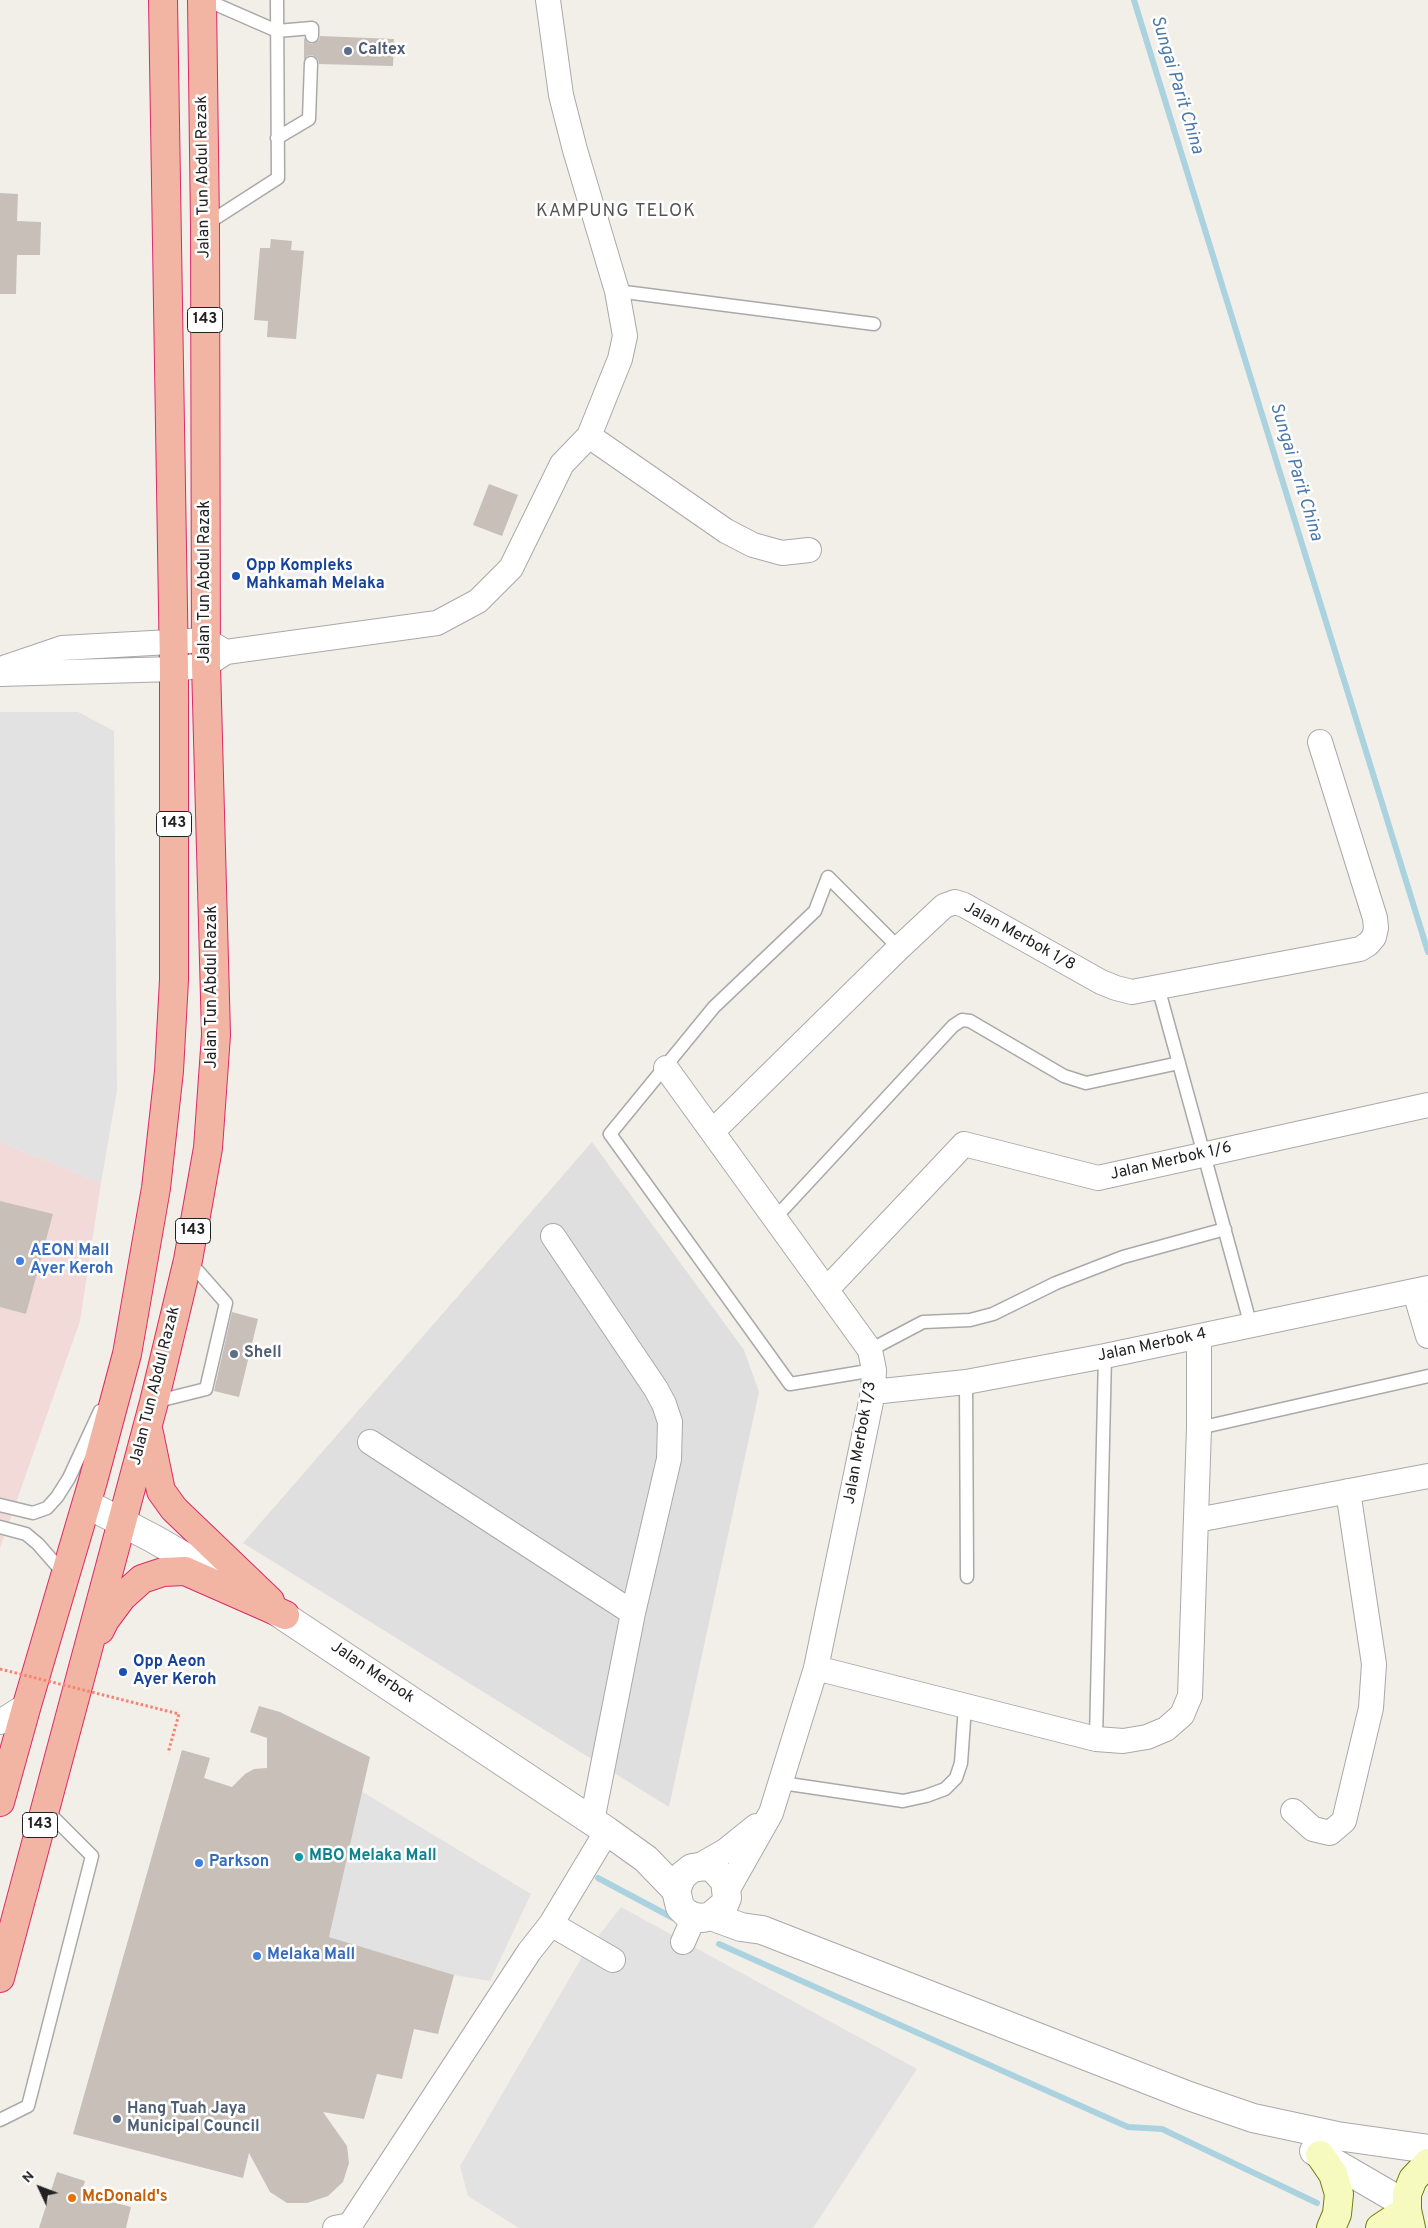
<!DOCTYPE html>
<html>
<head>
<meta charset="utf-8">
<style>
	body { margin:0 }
	#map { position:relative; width:1428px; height:2228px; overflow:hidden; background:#f2efe9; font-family:Overpass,sans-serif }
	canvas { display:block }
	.north { position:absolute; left:15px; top:2163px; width:50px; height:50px; -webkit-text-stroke:4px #fff; paint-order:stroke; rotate:313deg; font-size:14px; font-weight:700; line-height:20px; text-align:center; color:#222 }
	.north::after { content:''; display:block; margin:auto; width:18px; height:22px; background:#222; clip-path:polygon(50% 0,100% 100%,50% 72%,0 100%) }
</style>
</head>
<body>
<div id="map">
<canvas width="1428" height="2228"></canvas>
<div class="north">N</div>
</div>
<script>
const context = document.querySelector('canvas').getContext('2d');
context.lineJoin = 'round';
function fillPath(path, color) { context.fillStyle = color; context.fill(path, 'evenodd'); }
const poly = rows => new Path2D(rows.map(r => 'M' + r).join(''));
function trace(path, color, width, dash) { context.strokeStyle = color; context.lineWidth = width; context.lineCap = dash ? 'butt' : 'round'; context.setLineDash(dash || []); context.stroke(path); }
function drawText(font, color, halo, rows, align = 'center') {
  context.font = font + ' Overpass,sans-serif'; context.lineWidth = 5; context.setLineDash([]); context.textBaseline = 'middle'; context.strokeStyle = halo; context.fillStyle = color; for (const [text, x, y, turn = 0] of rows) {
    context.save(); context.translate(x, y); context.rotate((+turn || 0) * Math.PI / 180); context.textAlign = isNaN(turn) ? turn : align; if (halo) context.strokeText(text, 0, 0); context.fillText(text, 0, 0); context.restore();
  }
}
fillPath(poly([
	[592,1142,744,1350,759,1392,669,1807,243,1543]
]), '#e0dfdf');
fillPath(poly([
	[0,1142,101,1183,80,1321,0,1548]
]), '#f2dad9');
fillPath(poly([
	[0,712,78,712,114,731,117,1090,101,1183,0,1142],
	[361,1791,531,1894,490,1981,454,1975,329,1937],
	[621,1907,917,2069,813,2228,519,2228,468,2196,460,2166,582,1957]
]), '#e2e2e2');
trace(poly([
	[1134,0,1428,952],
	[598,1878,673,1918],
	[719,1944,1128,2127,1162,2129,1317,2203]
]), '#aad3df', 6);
fillPath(poly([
	[320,36,394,39,393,66,319,64,318,59,312,55,307,56,304,60,304,38,308,43,312,44,319,40],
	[0,193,18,194,17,221,41,222,40,255,17,255,16,294,0,294],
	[271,239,292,241,291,250,304,251,296,339,267,337,268,321,254,320,260,248,270,248],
	[489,484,518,495,502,536,473,525],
	[0,1201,53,1214,26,1314,0,1307],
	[232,1312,258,1319,239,1397,214,1391],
	[259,1706,280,1712,370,1757,329,1937,454,1975,438,2034,414,2029,402,2079,377,2074,364,2119,323,2112,347,2146,349,2163,343,2182,328,2196,307,2203,287,2203,270,2192,249,2153,243,2178,73,2134,182,1750,210,1758,204,1778,232,1787,245,1774,254,1769,267,1768,267,1738,250,1732],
	[57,2172,85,2181,81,2194,131,2207,126,2228,39,2228]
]), '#c7bfb8');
const service = poly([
	[206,0,277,31,312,28,312,36],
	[277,138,309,119,311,63],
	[205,225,278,178,277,0],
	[617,291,874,324],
	[1158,987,1251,1326],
	[776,1217,953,1026,962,1020,970,1021,1064,1076,1086,1083,1179,1063],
	[870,1350,923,1322,970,1320,993,1314,1056,1283,1123,1257,1225,1229],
	[874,1370,790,1384,610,1134,714,1007,815,911,828,877,899,948],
	[966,1382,967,1577],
	[154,1402,206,1389,226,1303,188,1260],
	[1199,1428,1428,1376],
	[0,1505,33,1513,47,1508,57,1497,69,1478,100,1411],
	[0,1527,26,1534,38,1544,66,1576],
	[1096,1739,1105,1356],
	[782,1783,903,1801,926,1796,945,1789,956,1778,961,1763,965,1706],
	[0,2120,28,2106,92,1856,45,1809]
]);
const minor = poly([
	[589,436,726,531,753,545,782,553,809,550],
	[6,667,62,648,206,640,222,650],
	[0,674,174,669,206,665,226,652,437,623,478,601,511,568,562,464,589,436,620,359,625,336,617,291,575,150,561,95,548,0],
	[666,1068,870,1350,874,1370,873,1392,816,1668,771,1813,728,1889],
	[713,1131,899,948,944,906,955,902,964,905,1101,982,1116,988,1132,992,1360,949,1368,944,1374,937,1376,928,1375,918,1320,742],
	[553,1236,656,1389,664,1404,670,1422,669,1459,633,1613,592,1821],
	[827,1289,964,1144,1098,1178,1428,1105],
	[1415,1292,1428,1336],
	[873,1392,966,1382,1105,1356,1428,1288],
	[370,1442,633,1613],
	[1197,1520,1428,1476],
	[816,1668,1096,1739,1123,1741,1147,1737,1166,1729,1182,1715,1190,1696,1199,1428,1199,1337],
	[0,1722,27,1705],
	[1293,1811,1313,1829,1330,1833,1344,1821,1371,1708,1374,1664,1348,1491],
	[697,1867,725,1851,756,1826],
	[551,1924,613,1960],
	[683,1942,694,1917],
	[335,2228,350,2225,529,1952,551,1924,607,1831]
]);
const tertiary = poly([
	[87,1504,154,1539,220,1577],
	[264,1603,607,1831,646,1859,676,1890],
	[711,1916,724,1905,727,1898,725,1881,714,1869,706,1866,692,1868,682,1876,676,1890,680,1907,686,1913,694,1917,703,1918,711,1916,741,1927,762,1930,1189,2096,1253,2118,1337,2136,1428,2149],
	[1314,2151,1407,2205]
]);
const secondary = poly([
	[1320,2155,1333,2174,1339,2194,1337,2214,1331,2228],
	[1380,2228,1407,2210],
	[1411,2228,1407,2210,1407,2194,1413,2179,1428,2163]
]);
const trunk = poly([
	[149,1433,161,1491,174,1509,270,1601],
	[100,1630,105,1620,122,1597,142,1579,163,1572,185,1571,285,1615],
	[0,1802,27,1705,93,1481,127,1354,156,1188,169,1071,174,980,174,669,163,0],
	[0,1978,154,1402,188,1260,208,1148,216,1035,206,665,205,225,202,0]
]);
trace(service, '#a9a9a9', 15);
trace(minor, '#a9a9a9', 26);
trace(tertiary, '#a9a9a9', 30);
trace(secondary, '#707d05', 30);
trace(trunk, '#dc2a67', 30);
trace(service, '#fff', 12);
trace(minor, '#fff', 24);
trace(tertiary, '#fff', 28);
trace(secondary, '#f7fabf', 28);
trace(trunk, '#f2b4a3', 28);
trace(poly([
	[0,1669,179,1714,168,1753]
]), '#fa8072', 3, [2.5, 2.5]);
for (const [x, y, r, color] of [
	[348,51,5,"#5c6f8a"],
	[236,576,5,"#1a4fb4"],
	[20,1261,5,"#3f7fe0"],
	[234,1354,5,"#5c6f8a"],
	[123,1672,5,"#1a4fb4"],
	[299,1857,5,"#0f9aa8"],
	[199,1863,5,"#3f7fe0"],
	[257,1956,5,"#3f7fe0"],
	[117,2119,5,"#5c6f8a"],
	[72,2198,5,"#e8710a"]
]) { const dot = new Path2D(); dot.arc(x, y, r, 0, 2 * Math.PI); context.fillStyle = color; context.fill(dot); trace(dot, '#fff', 2); }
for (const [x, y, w] of [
	[205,320,35],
	[174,824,35],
	[193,1231,35],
	[40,1825,35]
]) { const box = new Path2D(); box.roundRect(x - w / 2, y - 12.5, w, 25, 4); context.fillStyle = '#fff'; context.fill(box); trace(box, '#222', 1); }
drawText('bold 15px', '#222', null, [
	["143",205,320],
	["143",174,824],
	["143",193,1231],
	["143",40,1825]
]);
drawText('bold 16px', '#4e5e75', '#fff', [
	["Caltex",358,51],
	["Shell",244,1354],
	["Hang Tuah Jaya",127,2110],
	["Municipal Council",127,2128]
], 'left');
drawText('16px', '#222', '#fff', [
	["Jalan Tun Abdul Razak",204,177,-91],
	["Jalan Tun Abdul Razak",206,582,-90],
	["Jalan Merbok 1/8",1019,937,29],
	["Jalan Tun Abdul Razak",213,987,-90],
	["Jalan Merbok 1/6",1171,1162,-13],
	["Jalan Merbok 4",1152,1346,-12],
	["Jalan Tun Abdul Razak",156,1386,-76],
	["Jalan Merbok 1/3",861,1443,-80],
	["Jalan Merbok",372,1673,34]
]);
drawText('bold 16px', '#164399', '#fff', [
	["Opp Kompleks",246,567],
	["Mahkamah Melaka",246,585],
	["Opp Aeon",133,1663],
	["Ayer Keroh",133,1681]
], 'left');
drawText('bold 16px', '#366cbe', '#fff', [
	["AEON Mall",30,1252],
	["Ayer Keroh",30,1270],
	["Parkson",209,1863],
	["Melaka Mall",267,1956]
], 'left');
drawText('bold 16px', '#0d838f', '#fff', [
	["MBO Melaka Mall",309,1857]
], 'left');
drawText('bold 16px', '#c56008', '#fff', [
	["McDonald's",82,2198]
], 'left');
drawText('italic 18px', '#4a7aab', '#fff', [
	["Sungai Parit China",1176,85,73],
	["Sungai Parit China",1295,472,73]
]);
context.letterSpacing = '1px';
drawText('18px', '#555', '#fff', [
	["KAMPUNG TELOK",616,212]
]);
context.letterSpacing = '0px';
</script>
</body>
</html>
